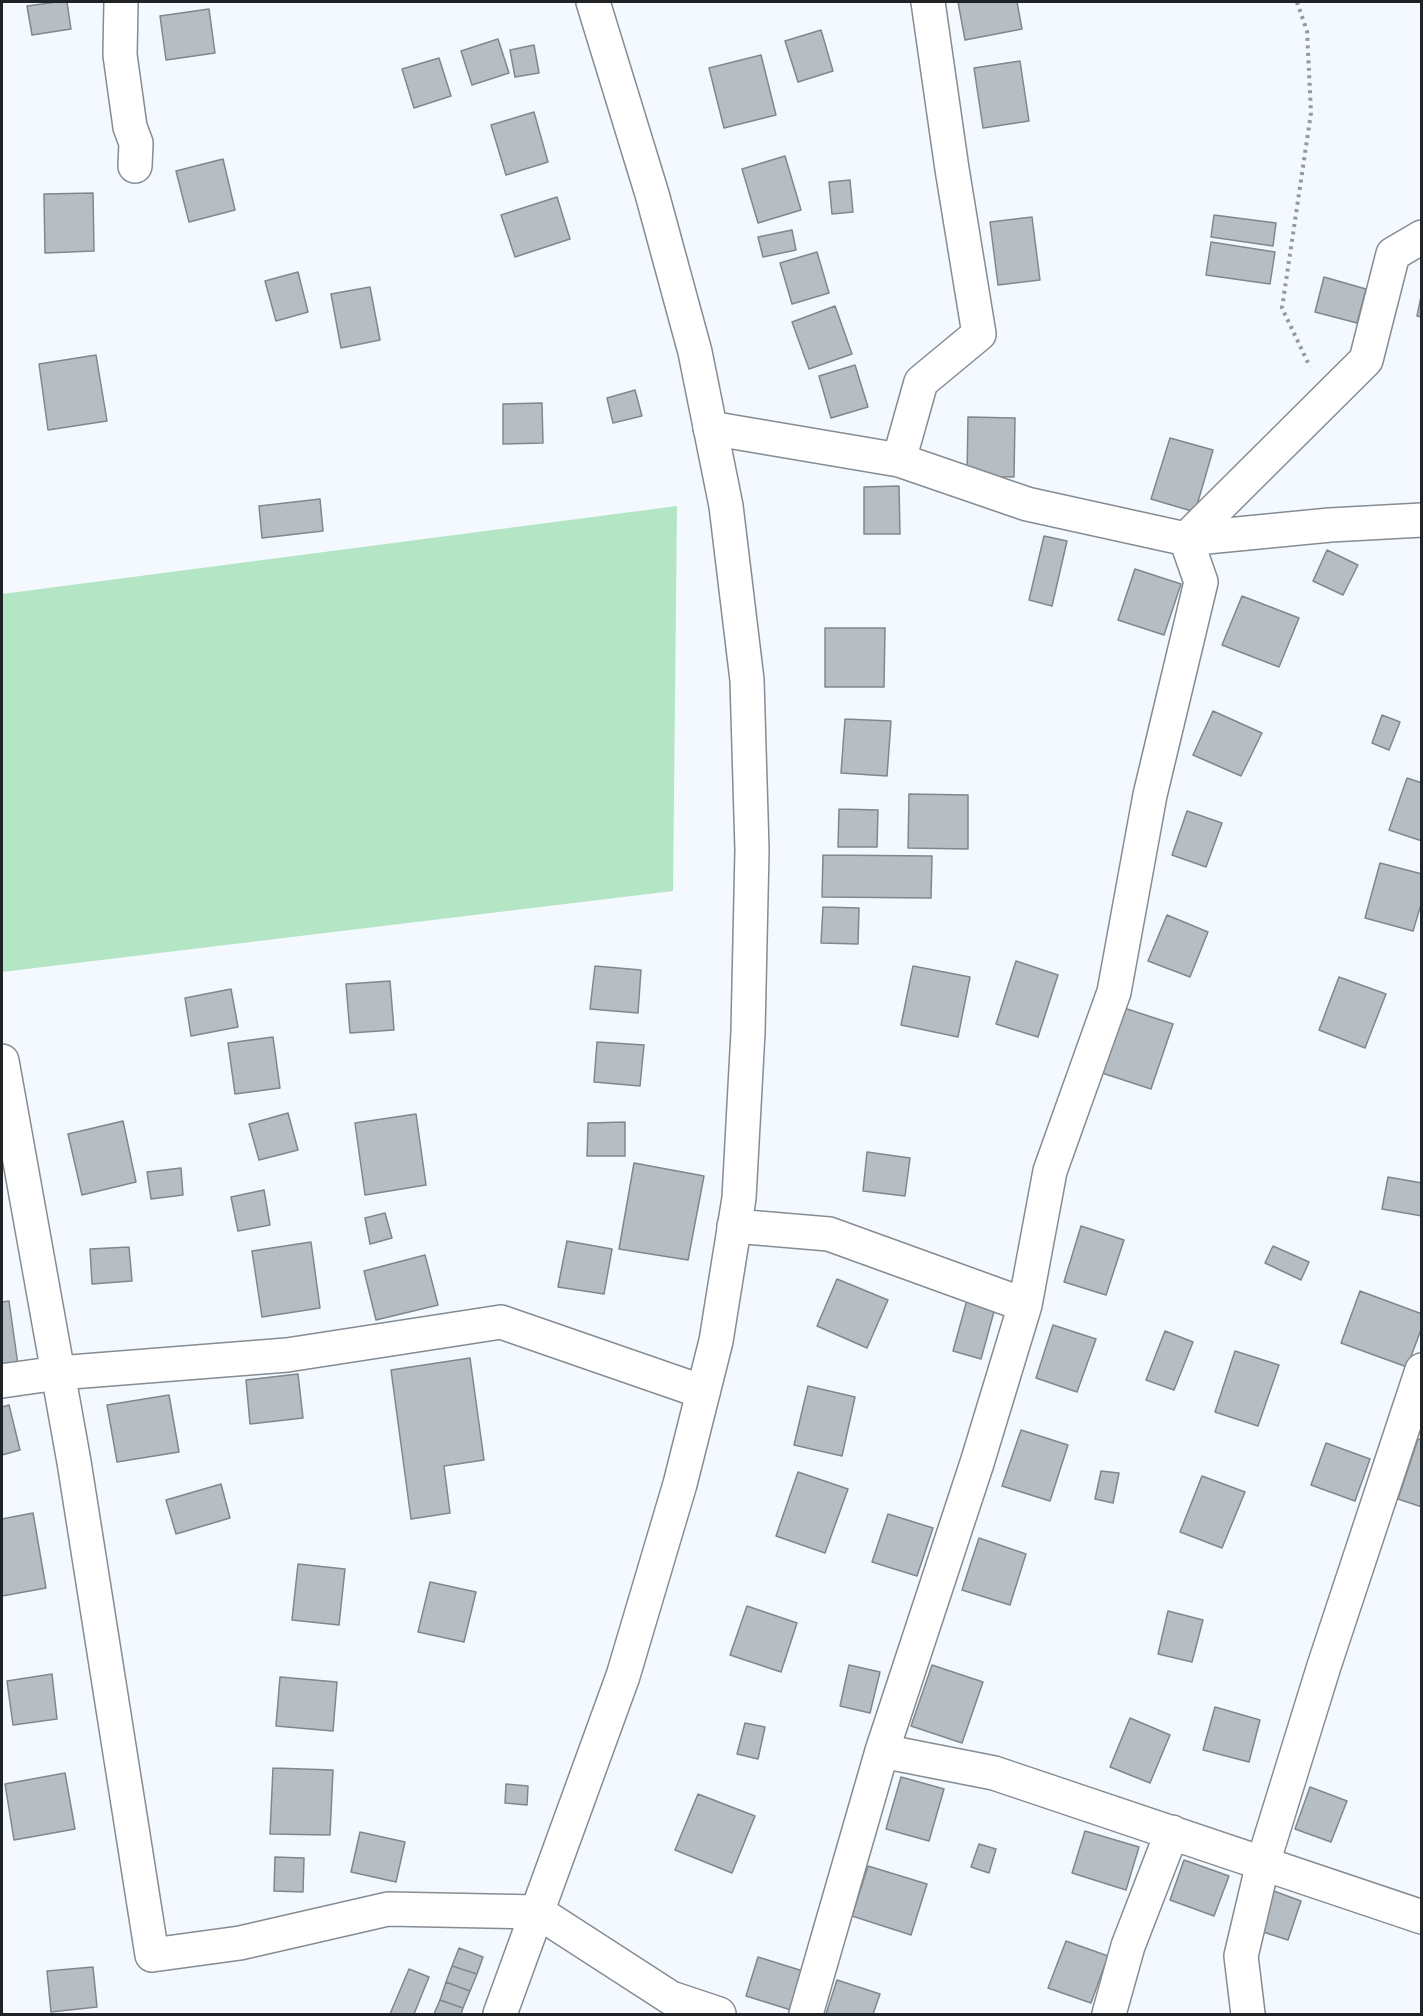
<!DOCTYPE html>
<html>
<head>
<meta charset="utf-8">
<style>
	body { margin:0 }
	#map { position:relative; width:1423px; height:2016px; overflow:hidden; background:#f3f9fe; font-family:Raleway,sans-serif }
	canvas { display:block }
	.frame { position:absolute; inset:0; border:3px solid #202326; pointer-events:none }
</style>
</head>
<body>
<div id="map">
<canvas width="1423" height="2016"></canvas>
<div class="frame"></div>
</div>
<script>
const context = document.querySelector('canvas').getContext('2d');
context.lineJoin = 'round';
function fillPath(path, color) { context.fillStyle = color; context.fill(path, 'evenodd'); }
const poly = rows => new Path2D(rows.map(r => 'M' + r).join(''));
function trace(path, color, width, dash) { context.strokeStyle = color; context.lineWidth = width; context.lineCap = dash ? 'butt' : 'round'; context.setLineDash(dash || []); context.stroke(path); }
fillPath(poly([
	[677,506,673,891,2,972,2,594]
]), '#b4e6c5');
const building = poly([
	[57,2,67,2,71,29,32,35,27,6,57,2],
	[958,2,1017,2,1022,29,965,40,958,2],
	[209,9,215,53,166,60,160,16,209,9],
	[821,30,833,71,798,82,785,41,821,30],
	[498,39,509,73,472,85,461,51,498,39],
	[534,45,539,73,515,77,510,50,534,45],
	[761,55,776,115,724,128,709,68,761,55],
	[439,58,451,96,414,108,402,69,439,58],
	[1020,61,1029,121,983,128,974,68,1020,61],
	[534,112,548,162,506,175,491,125,534,112],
	[785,156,801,210,758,223,742,169,785,156],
	[223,159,235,210,189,222,176,171,223,159],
	[850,180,853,212,832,214,829,182,850,180],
	[93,193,94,251,45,253,44,194,93,193],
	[557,197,570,239,515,257,501,215,557,197],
	[1214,215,1276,223,1273,246,1211,237,1214,215],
	[1032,217,1040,280,998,285,990,222,1032,217],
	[792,230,796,250,763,257,758,237,792,230],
	[1211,242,1275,252,1270,284,1206,275,1211,242],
	[817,252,829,293,792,304,780,263,817,252],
	[298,272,308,312,276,321,265,281,298,272],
	[1324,277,1366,289,1357,323,1315,312,1324,277],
	[370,287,380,340,341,348,331,294,370,287],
	[1422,292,1422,317,1417,316,1422,292],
	[835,306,852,354,809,369,792,322,835,306],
	[96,355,107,421,48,430,39,364,96,355],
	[855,365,868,407,831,418,819,376,855,365],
	[635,390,642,416,613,423,607,398,635,390],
	[542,403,543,443,503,444,503,404,542,403],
	[968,417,1015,418,1014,477,967,476,968,417],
	[1170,438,1213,450,1195,512,1151,499,1170,438],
	[899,486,900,534,864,534,864,487,899,486],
	[320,499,323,531,262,538,259,506,320,499],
	[1044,536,1067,541,1052,606,1029,600,1044,536],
	[1327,550,1358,565,1343,595,1313,581,1327,550],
	[1135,569,1181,584,1164,635,1118,620,1135,569],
	[1242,596,1299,618,1279,667,1222,645,1242,596],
	[825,628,885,628,884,687,825,687,825,628],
	[1213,711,1262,733,1241,776,1193,755,1213,711],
	[1382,715,1400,722,1389,750,1372,743,1382,715],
	[845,719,891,721,887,776,841,773,845,719],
	[1407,778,1422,783,1422,841,1389,830,1407,778],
	[909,794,968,795,968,849,908,848,909,794],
	[839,809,878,810,877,847,838,847,839,809],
	[1187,811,1222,823,1206,867,1172,855,1187,811],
	[823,855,932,856,931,898,822,897,823,855],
	[1380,863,1422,874,1422,901,1413,931,1365,918,1380,863],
	[823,907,859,908,858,944,821,943,823,907],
	[1167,915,1208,932,1190,977,1148,961,1167,915],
	[1016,961,1058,975,1038,1037,996,1024,1016,961],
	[595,966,641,970,638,1013,590,1009,595,966],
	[913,966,970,977,958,1037,901,1025,913,966],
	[1339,977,1386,994,1365,1048,1319,1030,1339,977],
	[390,981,394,1030,350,1033,346,984,390,981],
	[231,989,238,1027,191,1036,185,998,231,989],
	[1124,1008,1173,1024,1151,1089,1102,1073,1124,1008],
	[273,1037,280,1088,235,1094,228,1043,273,1037],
	[597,1042,644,1045,640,1086,594,1082,597,1042],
	[288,1113,298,1150,259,1160,249,1124,288,1113],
	[416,1114,426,1185,365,1195,355,1123,416,1114],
	[123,1121,136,1182,82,1195,68,1134,123,1121],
	[625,1122,625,1156,587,1156,588,1123,625,1122],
	[867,1152,910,1158,905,1196,863,1191,867,1152],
	[634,1163,704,1176,688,1260,619,1249,634,1163],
	[181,1168,183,1195,151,1199,147,1172,181,1168],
	[1388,1177,1422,1183,1422,1216,1382,1209,1388,1177],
	[264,1190,270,1225,238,1231,231,1197,264,1190],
	[385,1213,392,1238,370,1244,365,1218,385,1213],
	[1081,1226,1124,1240,1106,1295,1064,1282,1081,1226],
	[567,1241,612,1249,604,1294,558,1287,567,1241],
	[311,1242,320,1308,262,1317,252,1251,311,1242],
	[1273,1246,1309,1262,1301,1280,1265,1263,1273,1246],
	[129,1247,132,1281,92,1284,90,1249,129,1247],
	[425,1255,438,1305,376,1320,364,1271,425,1255],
	[837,1279,888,1300,867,1348,817,1326,837,1279],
	[1360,1291,1422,1314,1422,1327,1407,1367,1341,1343,1360,1291],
	[967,1300,995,1308,981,1359,953,1351,967,1300],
	[9,1301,18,1365,2,1367,2,1302,9,1301],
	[1053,1325,1096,1339,1077,1392,1036,1378,1053,1325],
	[1165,1331,1193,1342,1174,1390,1146,1380,1165,1331],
	[1235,1351,1279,1365,1258,1426,1215,1412,1235,1351],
	[470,1358,484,1460,444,1466,450,1513,411,1519,391,1370,470,1358],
	[298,1374,303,1418,250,1424,246,1380,298,1374],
	[808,1386,855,1397,842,1456,794,1445,808,1386],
	[169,1395,179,1452,117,1462,107,1405,169,1395],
	[9,1405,20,1450,2,1455,2,1407,9,1405],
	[1021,1430,1068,1445,1050,1501,1002,1486,1021,1430],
	[1418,1439,1422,1440,1422,1507,1398,1499,1418,1439],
	[1326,1443,1370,1459,1355,1501,1311,1485,1326,1443],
	[1101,1471,1119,1473,1113,1503,1095,1499,1101,1471],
	[798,1472,848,1489,825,1553,776,1536,798,1472],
	[1202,1476,1245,1492,1222,1548,1180,1532,1202,1476],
	[221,1484,230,1518,176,1534,166,1500,221,1484],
	[33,1513,46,1588,2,1596,2,1519,33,1513],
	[888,1514,933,1528,917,1576,872,1562,888,1514],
	[979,1538,1026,1554,1010,1605,962,1590,979,1538],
	[298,1564,345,1569,339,1625,292,1620,298,1564],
	[430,1582,476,1592,464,1642,418,1632,430,1582],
	[747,1606,797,1623,781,1672,730,1655,747,1606],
	[1168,1611,1203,1620,1192,1662,1158,1654,1168,1611],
	[849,1665,880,1672,870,1713,840,1706,849,1665],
	[932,1665,983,1682,962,1743,911,1726,932,1665],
	[52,1674,57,1719,13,1725,7,1681,52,1674],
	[280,1677,337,1682,333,1731,276,1726,280,1677],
	[1215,1707,1260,1720,1249,1762,1203,1750,1215,1707],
	[1130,1718,1170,1735,1150,1783,1110,1767,1130,1718],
	[745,1723,765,1727,758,1759,737,1754,745,1723],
	[273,1768,333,1770,330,1835,270,1834,273,1768],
	[65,1773,75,1829,14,1840,5,1784,65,1773],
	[901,1777,944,1789,929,1841,886,1829,901,1777],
	[506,1784,528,1786,527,1805,505,1803,506,1784],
	[1310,1787,1347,1801,1331,1842,1295,1829,1310,1787],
	[698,1794,755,1816,732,1873,675,1850,698,1794],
	[1085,1831,1139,1847,1126,1890,1072,1873,1085,1831],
	[360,1832,405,1842,396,1882,351,1872,360,1832],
	[979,1844,996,1849,989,1873,971,1867,979,1844],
	[275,1857,304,1858,303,1892,274,1891,275,1857],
	[1184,1860,1229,1876,1214,1916,1170,1900,1184,1860],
	[868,1866,927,1884,911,1935,852,1916,868,1866],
	[1271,1890,1301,1901,1288,1940,1257,1930,1271,1890],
	[1066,1941,1108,1956,1091,2003,1048,1988,1066,1941],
	[459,1948,483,1957,477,1974,452,1966,459,1948],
	[758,1957,803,1971,791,2010,746,1996,758,1957],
	[452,1966,477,1974,470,1991,446,1982,452,1966],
	[93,1967,97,2007,51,2012,47,1971,93,1967],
	[409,1969,429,1977,414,2014,390,2014,409,1969],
	[837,1980,880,1994,873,2014,826,2014,837,1980],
	[446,1982,470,1991,463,2008,440,2000,446,1982],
	[440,2000,463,2008,461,2014,434,2014,440,2000]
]);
fillPath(building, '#b6bec4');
trace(building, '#80878d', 1.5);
const street = poly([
	[121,2,120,55,130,127,136,143,135,166],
	[710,428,899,460,1027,504,1186,539,1366,360,1393,254,1422,237],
	[899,460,921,382,979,334,952,169,928,2],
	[2,1061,74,1462,152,1955,240,1943,388,1909,538,1912,671,1998,719,2014],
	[734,1226,829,1234,1025,1305,1050,1171,1114,992,1150,795,1201,582,1186,539,1330,525,1422,520],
	[2,1381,58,1373,287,1355,501,1322,703,1392],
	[882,1751,994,1773,1422,1917],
	[806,2014,882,1751,977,1463,1025,1305],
	[1109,2014,1128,1946,1172,1832],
	[1248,2014,1241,1956,1263,1863,1324,1666,1422,1370]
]);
const secondary = poly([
	[500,2014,623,1676,680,1484,716,1341,739,1198,748,1032,752,850,747,680,726,506,695,352,652,194,593,2]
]);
trace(street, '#858c92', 36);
trace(secondary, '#858c92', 36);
trace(poly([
	[1297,2,1307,31,1311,113,1282,308,1310,367]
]), '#94999d', 4, [3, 4.5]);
trace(street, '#fff', 33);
trace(secondary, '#fff', 33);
</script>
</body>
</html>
